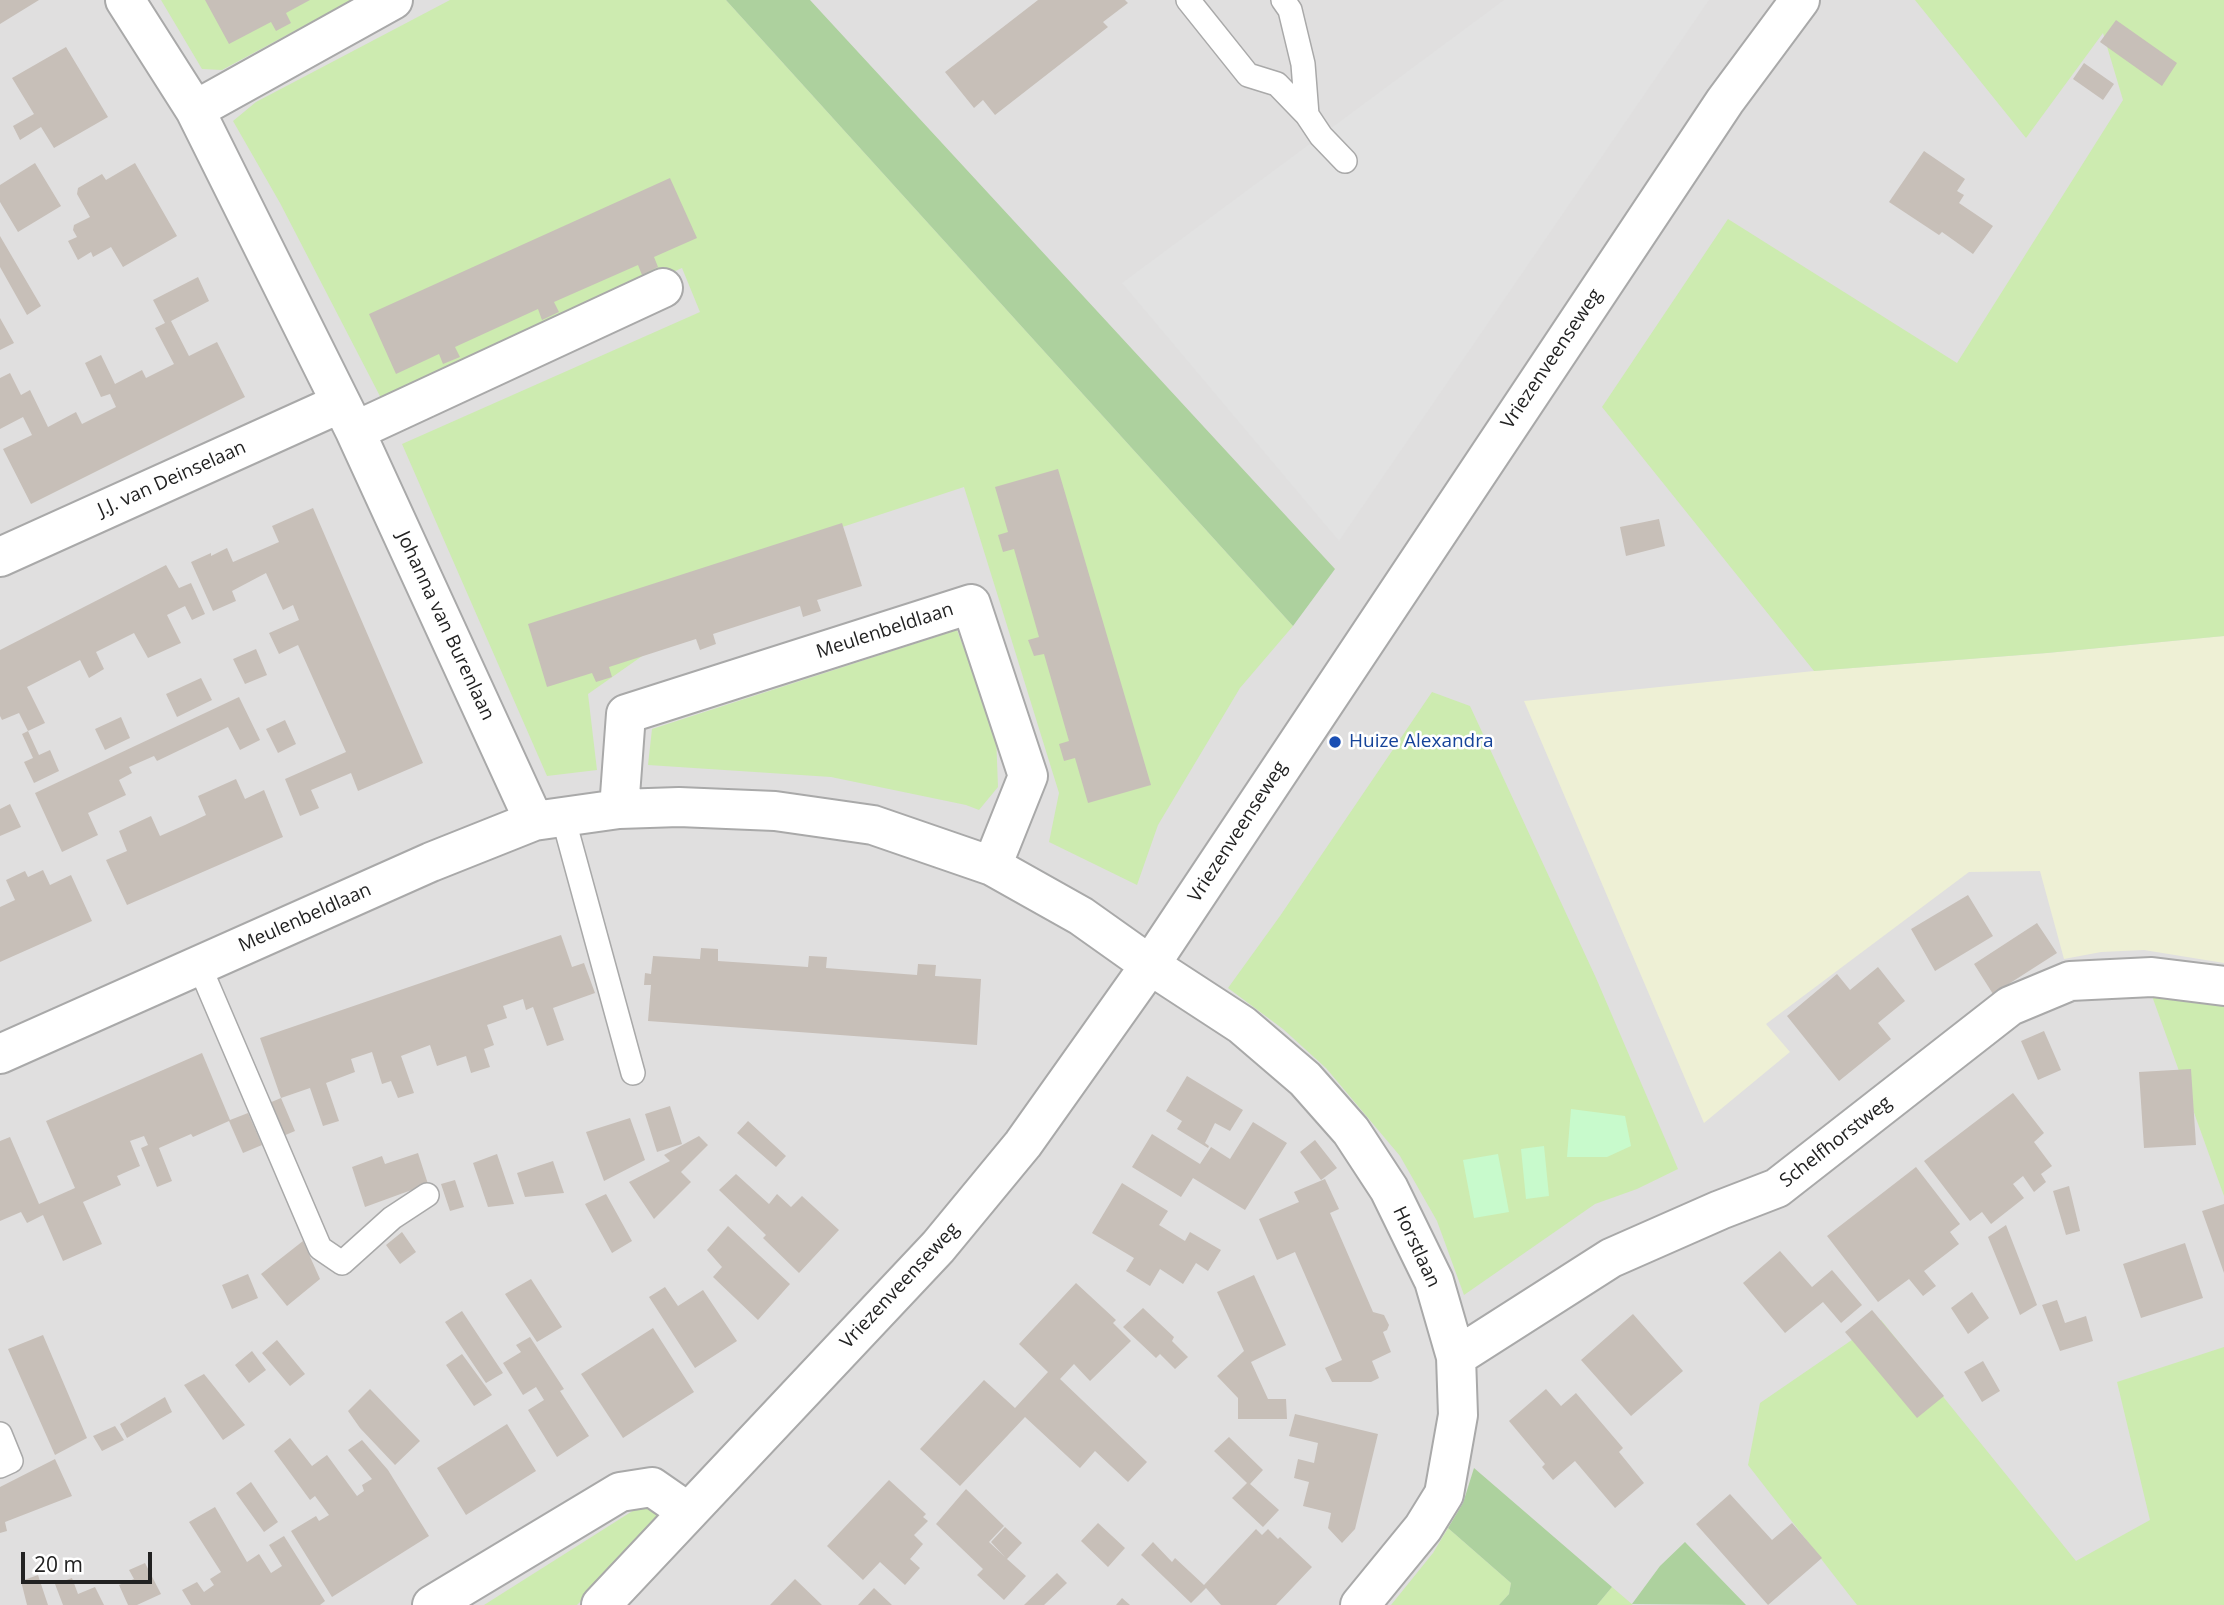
<!DOCTYPE html>
<html>
<head>
<meta charset="utf-8">
<style>
	body { margin:0 }
	#map { position:relative; width:2224px; height:1605px; overflow:hidden; background:#f2efe9; font-family:"Open Sans",sans-serif }
	canvas { display:block }
	.scale { position:absolute; left:21px; top:1552px; width:131px; height:32px; box-sizing:border-box; border:4px solid #222; border-top:0; padding-left:9px; font-size:21px; line-height:24px; white-space:nowrap; color:#222; -webkit-text-stroke:5px #fff; paint-order:stroke }
</style>
</head>
<body>
<div id="map">
<canvas width="2224" height="1605"></canvas>
<div class="scale">20 m</div>
</div>
<script>
const context = document.querySelector('canvas').getContext('2d');
context.lineJoin = 'round';
function fillPath(path, color) { context.fillStyle = color; context.fill(path, 'evenodd'); }
const poly = rows => new Path2D(rows.map(r => 'M' + r).join(''));
function trace(path, color, width, dash) { context.strokeStyle = color; context.lineWidth = width; context.lineCap = dash ? 'butt' : 'round'; context.setLineDash(dash || []); context.stroke(path); }
function drawText(font, color, halo, rows, align = 'center') {
  context.font = font + ' "Open Sans",sans-serif'; context.lineWidth = 5; context.setLineDash([]); context.textBaseline = 'middle'; context.strokeStyle = halo; context.fillStyle = color; for (const [text, x, y, turn = 0] of rows) {
    context.save(); context.translate(x, y); context.rotate((+turn || 0) * Math.PI / 180); context.textAlign = isNaN(turn) ? turn : align; if (halo) context.strokeText(text, 0, 0); context.fillText(text, 0, 0); context.restore();
  }
}
fillPath(poly([
	[0,0,2224,0,2224,1605,0,1605]
]), '#e0dfdf');
fillPath(poly([
	[2224,636,2224,963,2144,950,2101,952,2064,959,2040,871,1969,872,1766,1024,1790,1052,1704,1123,1524,701,1814,671,2047,653]
]), '#eef0d5');
fillPath(poly([
	[161,0,352,0,222,70,202,69],
	[450,0,726,0,1293,626,1240,688,1158,825,1137,885,1049,842,1059,793,964,487,812,537,588,694,597,770,547,776,402,444,700,312,682,268,383,402,280,203,233,121,256,102],
	[1915,0,2224,0,2224,636,2047,653,1814,671,1602,407,1728,219,1957,363,2123,100,2103,33,2026,138],
	[957,630,996,734,998,787,979,810,966,805,831,777,648,765,652,729],
	[1432,692,1470,706,1596,978,1678,1169,1637,1189,1595,1204,1464,1295,1437,1221,1400,1156,1326,1068,1283,1029,1228,988,1280,916],
	[2152,996,2224,1006,2224,1196],
	[1881,1320,2076,1561,2150,1520,2117,1382,2224,1347,2224,1605,1857,1605,1748,1465,1760,1403],
	[642,1505,664,1518,577,1605,484,1605],
	[1448,1528,1511,1583,1509,1594,1499,1605,1391,1605,1433,1553],
	[1612,1587,1633,1605,1597,1605]
]), '#cdebb0');
fillPath(poly([
	[726,0,810,0,1335,569,1293,626],
	[1474,1468,1612,1587,1597,1605,1499,1605,1509,1594,1511,1583,1448,1528,1463,1503],
	[1685,1542,1746,1605,1632,1604,1660,1566]
]), '#add19e');
fillPath(poly([
	[1571,1109,1625,1116,1631,1146,1607,1157,1567,1157],
	[1544,1146,1549,1196,1526,1199,1521,1149],
	[1498,1154,1509,1212,1474,1218,1463,1160]
]), '#c8facc');
fillPath(poly([
	[1504,0,1709,0,1339,541,1122,283]
]), '#e2e2e2');
fillPath(poly([
	[0,0,39,0,0,24],
	[205,0,310,0,286,13,291,23,276,31,271,22,229,44],
	[1038,0,1125,0,1128,3,1103,22,1108,27,995,115,983,100,974,108,945,72],
	[2116,20,2177,63,2162,86,2100,42],
	[66,47,108,117,54,148,41,127,20,140,13,126,34,114,12,78],
	[2084,63,2114,84,2103,100,2073,79],
	[1924,151,1965,179,1957,191,1964,195,1959,203,1993,226,1973,254,1942,232,1939,235,1889,202],
	[35,163,61,206,18,232,0,202,0,185],
	[135,163,177,236,123,267,111,247,93,257,91,252,78,260,68,241,77,237,73,230,74,225,90,217,77,194,78,188,102,174,106,180],
	[670,178,697,238,654,257,658,267,642,275,638,265,554,302,559,312,542,320,538,309,455,347,460,357,443,364,439,354,396,374,369,314],
	[0,236,41,306,27,315,0,267],
	[198,277,209,301,171,321,189,356,217,342,245,397,31,504,3,449,32,435,23,417,0,429,0,378,10,373,21,395,30,390,48,427,76,412,82,424,116,407,110,394,101,397,85,363,101,355,115,384,142,370,146,378,174,364,155,328,165,323,153,300],
	[0,318,14,343,0,350],
	[1058,469,1151,785,1088,803,1075,758,1064,761,1059,744,1069,741,1044,654,1034,656,1028,640,1039,637,1014,549,1003,552,998,535,1008,532,995,487],
	[313,508,423,763,358,791,351,773,311,790,319,808,300,816,285,779,346,752,298,645,279,654,269,633,299,620,293,605,283,610,266,573,232,591,236,601,213,611,191,562,211,553,211,556,227,548,233,562,279,542,272,526],
	[1659,519,1665,546,1626,556,1620,527],
	[842,523,862,586,817,600,821,611,803,617,800,606,713,634,716,644,700,650,696,639,609,667,612,677,596,682,592,673,547,687,528,624],
	[166,565,179,588,191,583,205,614,192,620,185,606,167,615,181,643,148,658,134,633,96,652,104,669,89,678,80,660,27,687,45,723,28,731,19,713,2,720,0,716,0,650],
	[256,649,267,675,245,684,233,659],
	[201,678,212,700,177,717,166,694],
	[239,697,260,740,240,750,228,727,157,761,154,756,129,767,132,773,119,780,126,795,88,813,98,835,62,852,35,793],
	[121,717,130,738,105,750,95,729],
	[285,720,296,744,278,753,266,729],
	[28,731,39,755,50,750,59,771,34,783,24,762,33,758,22,734],
	[236,779,245,799,264,790,283,837,127,905,106,860,127,851,119,831,151,816,160,836,185,825,206,815,198,796],
	[10,804,21,827,0,836,0,809],
	[43,870,50,885,71,875,92,921,0,962,0,907,15,900,6,880,25,871,28,877],
	[1968,895,1993,936,1935,971,1911,929],
	[2037,923,2057,953,1993,994,1974,964],
	[561,935,572,967,584,963,595,993,553,1008,564,1040,547,1046,533,1007,526,1010,523,999,503,1006,507,1018,487,1025,494,1045,484,1049,490,1067,471,1073,466,1056,437,1066,430,1045,401,1056,414,1093,398,1098,391,1081,382,1084,372,1052,351,1059,355,1072,326,1083,339,1121,323,1126,310,1088,281,1098,260,1038],
	[701,948,718,949,718,961,808,967,809,956,827,957,826,968,917,975,918,964,936,965,935,976,981,979,977,1045,648,1021,651,985,644,985,645,973,651,974,653,956,700,959],
	[1878,967,1905,1001,1878,1023,1891,1039,1839,1081,1787,1016,1837,974,1850,990],
	[2044,1031,2061,1070,2038,1080,2021,1041],
	[202,1053,230,1120,248,1113,262,1145,243,1153,229,1121,193,1137,191,1134,159,1148,172,1181,157,1187,141,1148,148,1145,144,1136,130,1141,140,1166,117,1176,121,1185,83,1202,102,1244,63,1261,43,1215,27,1223,21,1212,0,1221,0,1141,10,1137,39,1204,75,1188,46,1121],
	[2191,1069,2196,1145,2144,1148,2139,1072],
	[1187,1076,1243,1110,1230,1131,1215,1123,1205,1143,1209,1146,1208,1148,1177,1129,1182,1121,1166,1111],
	[2013,1093,2044,1133,2034,1142,2052,1166,2041,1174,2046,1182,2034,1192,2023,1176,2013,1184,2024,1198,1991,1224,1982,1212,1970,1221,1924,1161],
	[281,1098,295,1131,276,1139,262,1106],
	[670,1106,682,1144,657,1152,645,1114],
	[630,1118,645,1160,604,1181,586,1132],
	[748,1121,786,1156,776,1167,737,1133],
	[1253,1122,1287,1143,1245,1210,1193,1178,1181,1197,1132,1167,1152,1134,1200,1164,1211,1147,1230,1159],
	[699,1136,708,1145,681,1172,691,1182,654,1219,629,1182,670,1161,664,1155],
	[1315,1140,1337,1168,1321,1180,1300,1152],
	[418,1153,428,1184,365,1207,352,1167,382,1156,385,1164],
	[497,1154,514,1204,488,1207,473,1163],
	[553,1161,564,1193,525,1197,517,1173],
	[1916,1167,1960,1224,1950,1232,1959,1244,1924,1271,1936,1286,1923,1296,1909,1279,1878,1302,1827,1236],
	[736,1174,769,1204,777,1194,791,1207,802,1196,839,1230,799,1273,763,1238,766,1235,719,1190],
	[1325,1179,1339,1209,1330,1213,1373,1312,1384,1315,1389,1325,1387,1330,1383,1332,1391,1352,1372,1361,1379,1378,1371,1382,1332,1382,1325,1368,1342,1360,1295,1252,1277,1260,1259,1219,1299,1202,1294,1192],
	[455,1180,464,1207,450,1211,441,1184],
	[1122,1183,1168,1211,1159,1225,1185,1241,1190,1232,1221,1250,1208,1271,1196,1263,1183,1284,1160,1269,1150,1286,1126,1271,1134,1258,1092,1233],
	[2069,1186,2080,1231,2066,1235,2053,1191],
	[606,1194,632,1241,612,1253,585,1204],
	[2224,1204,2224,1273,2202,1211],
	[2006,1225,2037,1305,2020,1315,1988,1237],
	[728,1226,790,1284,758,1320,713,1277,722,1267,707,1250],
	[402,1232,416,1252,400,1264,386,1245],
	[303,1241,320,1279,287,1306,261,1274],
	[2185,1243,2203,1298,2141,1318,2123,1264],
	[1780,1251,1812,1287,1832,1270,1862,1305,1841,1323,1823,1302,1785,1333,1743,1283],
	[248,1274,258,1298,232,1309,222,1285],
	[1254,1275,1286,1345,1251,1362,1268,1399,1286,1399,1287,1419,1238,1419,1238,1398,1217,1376,1244,1351,1217,1292],
	[531,1279,562,1327,537,1342,505,1294],
	[1076,1283,1116,1320,1113,1323,1131,1341,1090,1381,1074,1364,1060,1379,1147,1462,1128,1482,1095,1451,1080,1468,1025,1417,960,1486,920,1449,984,1380,1015,1408,1048,1372,1019,1344],
	[665,1287,678,1306,703,1290,737,1341,695,1368,649,1297],
	[1972,1292,1989,1318,1968,1334,1951,1308],
	[2057,1300,2065,1323,2086,1316,2093,1341,2060,1351,2042,1305],
	[1143,1308,1174,1337,1172,1341,1188,1357,1175,1369,1160,1354,1156,1358,1123,1327],
	[1872,1310,1944,1396,1917,1418,1845,1332],
	[462,1311,503,1373,486,1383,445,1322],
	[1633,1314,1683,1371,1631,1416,1581,1360],
	[653,1328,694,1392,623,1438,581,1374],
	[43,1335,87,1438,55,1455,8,1349],
	[530,1337,564,1389,560,1391,589,1436,557,1457,528,1410,544,1400,536,1387,523,1395,503,1363,521,1352,516,1345],
	[277,1340,305,1374,290,1386,262,1353],
	[252,1351,266,1370,249,1383,235,1365],
	[462,1354,492,1395,474,1406,446,1365],
	[1983,1361,2000,1391,1982,1402,1964,1372],
	[204,1374,245,1425,223,1440,184,1385],
	[370,1389,420,1441,395,1465,360,1428,348,1411],
	[1546,1389,1561,1406,1576,1393,1623,1448,1619,1452,1644,1483,1615,1508,1575,1461,1553,1480,1542,1467,1545,1464,1509,1421],
	[165,1397,172,1412,127,1438,120,1424],
	[1295,1414,1378,1434,1355,1529,1342,1543,1328,1528,1331,1513,1303,1506,1309,1482,1294,1478,1298,1459,1314,1463,1318,1443,1289,1436],
	[507,1424,536,1471,466,1515,437,1468],
	[115,1426,124,1440,102,1451,93,1436],
	[1229,1437,1263,1470,1250,1484,1279,1510,1263,1527,1232,1498,1247,1483,1214,1451],
	[290,1438,312,1466,327,1455,357,1496,364,1491,362,1485,372,1479,348,1450,362,1440,388,1470,429,1536,332,1597,291,1531,316,1516,319,1521,329,1515,315,1496,310,1500,274,1451],
	[55,1459,72,1496,5,1522,7,1531,0,1533,0,1487],
	[889,1480,926,1514,923,1517,928,1521,914,1535,923,1544,910,1559,920,1568,905,1585,880,1562,863,1580,827,1546],
	[251,1482,278,1522,264,1532,236,1493],
	[966,1489,1004,1526,989,1542,1005,1557,991,1542,1005,1527,1022,1543,1007,1559,1026,1576,1004,1600,977,1575,983,1569,936,1524],
	[1730,1494,1772,1540,1792,1523,1822,1558,1768,1605,1696,1524],
	[215,1507,247,1562,259,1554,271,1573,282,1566,269,1545,284,1536,325,1601,320,1605,191,1605,182,1590,197,1582,204,1592,214,1585,210,1579,221,1572,189,1522],
	[1098,1523,1125,1548,1108,1567,1081,1541],
	[1256,1529,1262,1535,1268,1529,1278,1539,1280,1537,1312,1567,1276,1605,1221,1605,1206,1588,1191,1603,1141,1555,1153,1542,1172,1562,1175,1558,1204,1585],
	[145,1563,161,1594,137,1605,128,1605,119,1585,134,1579,129,1570],
	[1057,1573,1067,1583,1044,1605,1024,1605],
	[38,1575,48,1605,27,1605,21,1581],
	[72,1578,78,1594,95,1587,104,1605,63,1605,55,1584],
	[795,1579,822,1605,770,1605],
	[874,1588,892,1605,858,1605],
	[1122,1598,1130,1605,1116,1605]
]), '#c7bfb8');
const lane = poly([
	[1188,0,1248,75,1277,84,1307,115,1321,136,1345,161],
	[1283,0,1290,10,1303,64,1307,115],
	[563,817,633,1073],
	[199,965,320,1248,342,1263,392,1218,427,1195],
	[0,1434,11,1461,0,1466]
]);
const street = poly([
	[125,0,195,110,355,431,534,821],
	[195,110,393,0],
	[355,431,663,288],
	[0,557,341,403],
	[619,809,626,714,971,604,1028,776,992,866],
	[0,1054,431,862,534,821,619,809,679,807,775,811,873,825,992,866,1081,916,1150,965,1242,1025,1305,1079,1351,1131,1389,1189,1434,1281,1456,1357,1458,1415,1444,1494,1423,1528,1360,1605],
	[1456,1357,1611,1258,1720,1210,1777,1188,2010,1006,2070,981,2152,977,2224,986],
	[432,1605,620,1492,652,1487,688,1512],
	[601,1605,938,1247,1023,1144,1150,965,1725,101,1800,0]
]);
trace(lane, '#a9a9a9', 26);
trace(street, '#a9a9a9', 42);
trace(lane, '#fff', 23);
trace(street, '#fff', 38);
for (const [x, y, r, color] of [
	[1335,742,7,"#1a4fb4"]
]) { const dot = new Path2D(); dot.arc(x, y, r, 0, 2 * Math.PI); context.fillStyle = color; context.fill(dot); trace(dot, '#fff', 2.5); }
drawText('19px', '#222', '#fff', [
	["Vriezenveenseweg",1552,359,-56],
	["J.J. van Deinselaan",172,479,-24],
	["Johanna van Burenlaan",445,626,65],
	["Meulenbeldlaan",885,631,-18],
	["Vriezenveenseweg",1238,832,-57],
	["Meulenbeldlaan",305,918,-24],
	["Schelfhorstweg",1836,1142,-38],
	["Horstlaan",1416,1247,65],
	["Vriezenveenseweg",900,1286,-47]
]);
drawText('19px', '#164399', '#fff', [
	["Huize Alexandra",1349,742]
], 'left');
</script>
</body>
</html>
